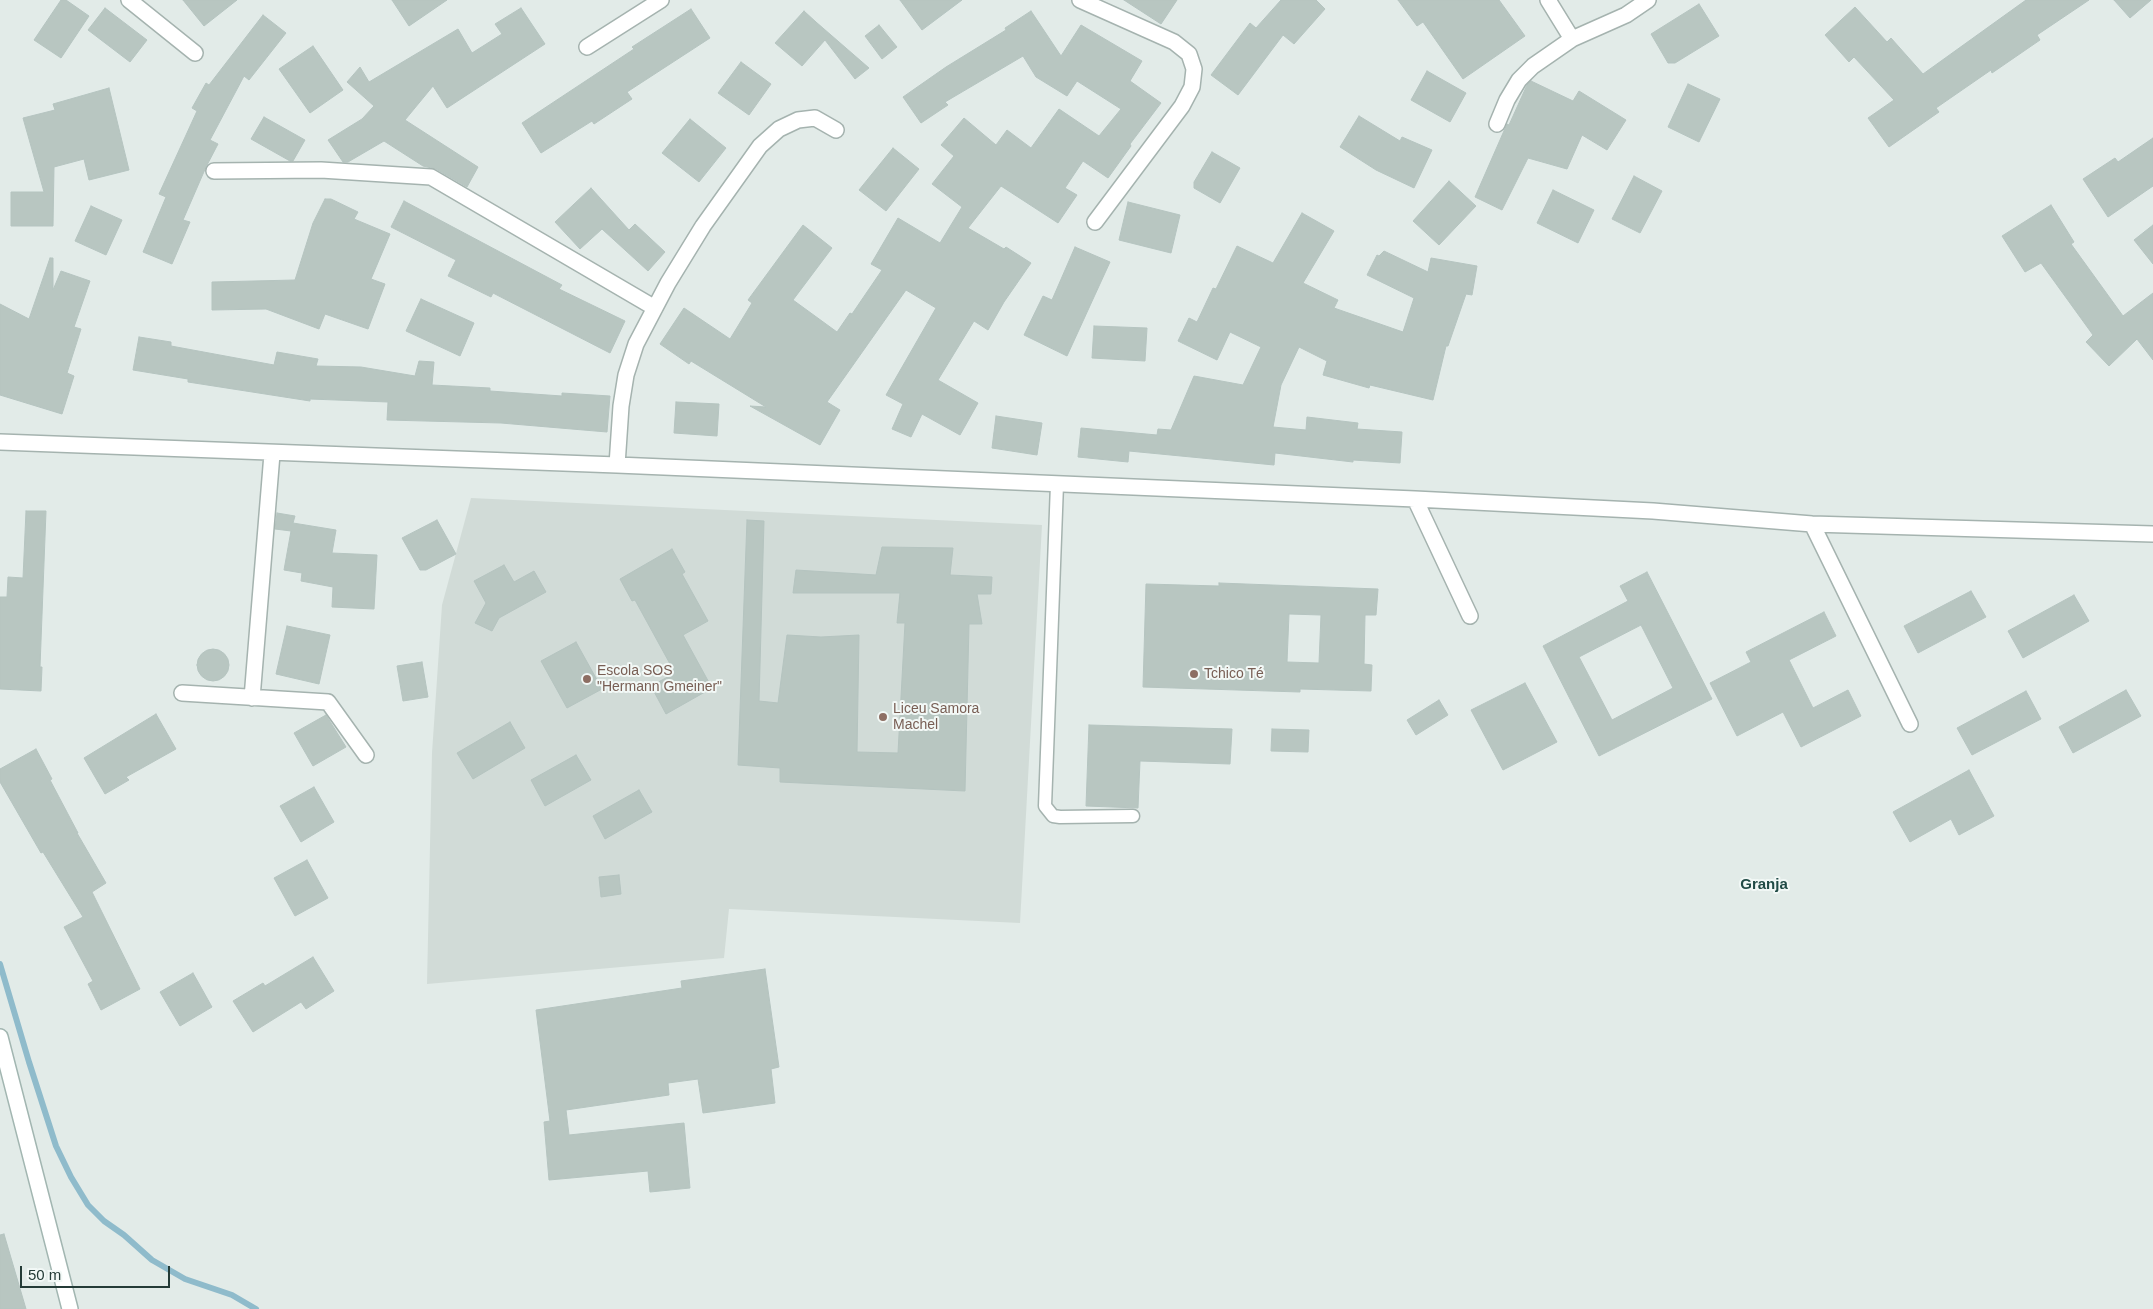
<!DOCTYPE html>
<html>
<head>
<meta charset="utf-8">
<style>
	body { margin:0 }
	#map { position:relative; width:2153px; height:1309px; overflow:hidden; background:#e2ebe8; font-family:Arial,sans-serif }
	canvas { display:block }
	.scale { position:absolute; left:20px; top:1266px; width:150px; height:22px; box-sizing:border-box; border:2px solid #243b37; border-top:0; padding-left:6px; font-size:15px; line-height:18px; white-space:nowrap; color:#243b37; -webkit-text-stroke:4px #f2f8f6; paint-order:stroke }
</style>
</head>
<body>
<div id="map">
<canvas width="2153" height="1309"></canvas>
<div class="scale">50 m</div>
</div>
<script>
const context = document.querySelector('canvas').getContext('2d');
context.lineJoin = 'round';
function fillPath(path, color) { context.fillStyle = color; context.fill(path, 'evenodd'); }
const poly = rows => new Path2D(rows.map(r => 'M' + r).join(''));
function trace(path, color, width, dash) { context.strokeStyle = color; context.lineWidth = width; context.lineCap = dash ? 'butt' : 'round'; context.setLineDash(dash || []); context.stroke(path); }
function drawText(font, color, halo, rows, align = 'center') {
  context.font = font + ' Arial,sans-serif'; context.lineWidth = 4; context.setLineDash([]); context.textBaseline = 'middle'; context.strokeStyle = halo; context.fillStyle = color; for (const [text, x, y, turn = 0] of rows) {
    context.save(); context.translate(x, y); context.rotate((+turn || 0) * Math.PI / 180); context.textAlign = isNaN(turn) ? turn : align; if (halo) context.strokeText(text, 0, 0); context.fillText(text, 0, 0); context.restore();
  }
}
fillPath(poly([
	[471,498,1042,525,1020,923,729,909,724,958,427,984,432,753,442,605]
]), '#d1dbd7');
trace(poly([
	[0,964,29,1062,56,1146,71,1177,88,1205,104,1221,124,1235,152,1260,185,1279,232,1295,256,1309]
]), '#8fbbcb', 6);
const building = poly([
	[61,0,66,0,89,16,61,58,34,40,61,0],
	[183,0,237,0,204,26,183,0],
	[392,0,447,0,409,26,392,0],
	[900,0,962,0,922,30,900,0],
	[1124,0,1177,0,1161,24,1124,0],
	[1281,0,1316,0,1325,9,1294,44,1283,35,1238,95,1211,75,1250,23,1256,28,1281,0],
	[1398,0,1499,0,1525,36,1463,79,1423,22,1417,26,1398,0],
	[2026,0,2089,0,2037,35,2040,40,1992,73,1991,70,1936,108,1939,112,1889,147,1868,118,1894,100,1854,57,1849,62,1825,35,1855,7,1887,42,1891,38,1923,74,2026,0],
	[2114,0,2151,0,2130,18,2114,0],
	[1699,4,1719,36,1675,63,1668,63,1651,34,1699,4],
	[105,8,147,40,130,62,88,30,105,8],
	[521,8,545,44,447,108,433,86,405,120,478,167,467,187,436,169,423,166,384,141,348,162,343,162,328,140,362,119,374,106,347,82,360,67,369,82,458,29,472,53,502,34,495,24,521,8],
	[691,9,710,38,627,92,632,99,594,124,592,121,541,153,522,123,634,49,632,47,691,9],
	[804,11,816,22,869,68,855,79,825,40,802,66,775,43,804,11],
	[1031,11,1061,56,1081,25,1142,61,1130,81,1161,103,1130,144,1131,146,1108,178,1083,161,1065,188,1077,195,1058,223,1001,186,968,228,1004,249,1006,247,1031,263,1004,302,988,330,974,321,938,380,978,403,960,435,922,414,911,437,892,429,903,404,886,395,936,308,906,290,827,402,840,410,820,445,750,406,766,407,691,361,689,364,660,344,684,308,730,339,752,303,748,300,803,225,832,248,793,300,837,332,850,313,852,314,882,270,871,264,898,218,940,243,962,207,932,184,954,156,941,145,964,118,996,145,1007,130,1031,148,1059,109,1099,136,1121,109,1077,81,1067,96,1036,77,1023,56,945,102,948,105,921,123,903,97,946,67,1006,30,1005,28,1031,11],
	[263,15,286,33,249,80,244,76,210,140,218,144,206,167,183,220,190,222,172,264,143,252,166,197,159,194,197,111,192,108,206,83,209,85,263,15],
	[879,25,897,47,882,59,865,36,879,25],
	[313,46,343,90,310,113,279,69,313,46],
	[741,62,771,84,749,115,718,93,741,62],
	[1427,71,1466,93,1450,122,1411,100,1427,71],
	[1531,81,1573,101,1579,91,1626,120,1607,150,1582,135,1567,169,1528,158,1502,210,1475,197,1507,124,1509,125,1527,85,1531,81],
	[1688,84,1720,99,1699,142,1668,127,1688,84],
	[109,88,129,170,89,180,84,159,54,167,53,226,11,226,11,192,44,192,23,118,55,110,53,104,109,88],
	[1359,116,1400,141,1402,137,1432,150,1414,188,1376,170,1340,147,1359,116],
	[264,117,305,140,293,161,290,161,251,139,264,117],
	[690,119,726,148,699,182,662,153,690,119],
	[2153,138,2153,186,2108,217,2083,179,2115,158,2118,162,2153,138],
	[893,148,919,169,886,211,859,190,893,148],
	[1212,152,1240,168,1220,203,1194,188,1194,182,1212,152],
	[1634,176,1662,191,1640,233,1612,219,1634,176],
	[1449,181,1476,206,1439,245,1413,221,1449,181],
	[591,188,629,230,635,224,665,252,648,271,602,229,580,249,555,222,591,188],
	[1553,190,1594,210,1578,243,1537,223,1553,190],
	[325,199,331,199,358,212,354,219,390,234,371,279,385,284,368,329,325,314,319,329,266,309,212,310,212,282,295,280,313,223,325,199],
	[404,201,562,285,559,289,625,321,610,353,493,293,491,297,448,276,456,260,391,227,404,201],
	[1128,202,1180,215,1171,253,1119,240,1128,202],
	[2051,205,2074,242,2071,244,2123,316,2153,293,2153,360,2137,339,2109,366,2086,342,2093,335,2041,263,2025,272,2002,236,2051,205],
	[91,206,122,220,106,255,75,241,91,206],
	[1302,213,1334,231,1303,283,1338,300,1334,308,1403,332,1414,298,1367,275,1377,255,1379,256,1384,251,1428,272,1431,258,1477,266,1472,295,1466,294,1448,346,1446,346,1433,400,1370,385,1369,388,1323,375,1327,361,1299,347,1281,385,1273,427,1306,430,1307,417,1358,423,1357,429,1402,432,1400,463,1353,460,1353,462,1275,453,1274,465,1129,451,1128,462,1078,457,1081,428,1157,435,1158,429,1171,430,1194,376,1243,385,1261,347,1230,332,1217,360,1178,341,1189,318,1197,322,1213,288,1216,289,1237,246,1273,263,1302,213],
	[2153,225,2153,264,2134,240,2153,225],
	[1075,247,1110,262,1067,356,1024,335,1043,296,1052,300,1075,247],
	[50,258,53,258,53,290,61,271,90,281,74,327,81,329,67,373,74,376,62,414,0,395,0,304,29,319,50,258],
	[421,299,474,323,460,356,406,331,421,299],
	[1094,326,1147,328,1145,361,1092,358,1094,326],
	[139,337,171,342,171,346,274,365,277,352,318,359,316,366,361,367,415,376,419,361,434,362,432,385,490,388,490,391,562,396,562,393,610,396,607,432,501,423,387,420,388,402,310,399,310,401,188,382,188,379,133,370,139,337],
	[676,402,719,404,717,436,674,433,676,402],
	[996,416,1042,423,1037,455,992,448,996,416],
	[26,511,46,511,40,667,42,667,41,691,0,689,0,597,7,597,8,577,23,578,26,511],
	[277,513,295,516,293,523,336,530,332,553,377,555,374,609,332,607,333,587,301,581,302,573,284,570,291,531,275,529,277,513],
	[437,520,456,554,426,570,420,570,402,538,437,520],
	[747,520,764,521,759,701,778,703,787,635,821,637,859,635,857,752,898,753,905,623,897,623,900,593,793,593,796,570,876,575,882,547,953,548,950,575,992,577,991,594,977,594,982,624,969,624,965,791,780,782,780,768,738,765,747,520],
	[672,549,685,572,682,574,708,621,683,635,712,688,666,714,651,686,675,673,635,600,632,601,620,579,672,549],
	[504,565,514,582,534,571,546,592,499,618,492,631,475,623,486,603,474,581,504,565],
	[1647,572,1712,699,1599,756,1543,646,1628,601,1620,586,1647,572],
	[1641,625,1673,688,1612,720,1579,657,1641,625],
	[1219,583,1378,589,1376,615,1365,615,1364,664,1372,665,1371,691,1300,689,1300,692,1143,687,1146,584,1219,586,1219,583],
	[1289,614,1321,615,1319,663,1287,662,1289,614],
	[1971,591,1986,617,1918,653,1904,626,1971,591],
	[2074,595,2089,621,2023,658,2008,631,2074,595],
	[1824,612,1836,636,1789,660,1813,708,1848,690,1861,716,1801,747,1783,712,1737,736,1710,683,1751,662,1746,652,1824,612],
	[287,626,330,635,319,684,276,674,287,626],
	[576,642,602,689,567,708,541,661,576,642],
	'197 665a16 16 0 1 1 32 0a16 16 0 1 1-32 0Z',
	[422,662,428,697,403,701,397,666,422,662],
	[1525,683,1557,742,1503,770,1471,710,1525,683],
	[2126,690,2141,716,2073,753,2059,727,2126,690],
	[2026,691,2041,719,1972,755,1957,728,2026,691],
	[1439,700,1448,715,1416,735,1407,720,1439,700],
	[156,714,176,749,126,777,129,780,105,794,84,758,156,714],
	[326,715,346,747,313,766,294,733,326,715],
	[510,722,525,748,473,779,457,753,510,722],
	[1089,725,1232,729,1230,764,1140,761,1138,808,1086,806,1089,725],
	[1272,729,1309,730,1308,752,1271,751,1272,729],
	[36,749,52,779,50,780,78,833,77,833,106,883,92,892,140,989,101,1010,88,984,93,981,64,927,83,917,43,852,41,853,0,782,0,769,36,749],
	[576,755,591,780,545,806,531,780,576,755],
	[1969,770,1994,816,1959,835,1951,819,1910,842,1893,812,1969,770],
	[314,787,334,822,301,842,280,806,314,787],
	[639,790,652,812,605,839,593,816,639,790],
	[307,860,328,898,295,916,274,878,307,860],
	[619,875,621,894,601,897,599,877,619,875],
	[313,957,334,991,306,1009,301,1002,253,1032,233,1001,263,983,265,986,313,957],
	[765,969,779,1067,771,1069,775,1103,703,1113,698,1079,668,1083,669,1095,566,1110,569,1135,684,1123,690,1188,650,1192,648,1171,549,1180,544,1122,550,1121,536,1010,682,988,681,981,765,969],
	[193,973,212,1007,180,1026,160,992,193,973],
	[4,1234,26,1309,0,1309,0,1235,4,1234]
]);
fillPath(building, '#b8c6c1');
trace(building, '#b5c4c0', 1);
const lane = poly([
	[1057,484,1045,806,1053,816,1060,817,1133,816]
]);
const street = poly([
	[129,0,195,53],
	[1080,0,1174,42,1189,54,1194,69,1192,87,1182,106,1095,222],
	[1548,0,1572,39],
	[587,47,661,0],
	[1497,124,1507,100,1519,80,1533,66,1572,39,1626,15,1648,0],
	[214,171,321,170,431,177,655,308],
	[0,442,617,465,1415,499,1653,511,1812,524,2153,534],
	[617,465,621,406,626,375,636,344,668,283,703,226,760,146,779,129,798,120,815,118,836,130],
	[1415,499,1470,616],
	[1812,524,1910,724],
	[182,693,328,702,366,755],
	[252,698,272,454]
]);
const secondary = poly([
	[0,1037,70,1309]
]);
trace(lane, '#a5b3af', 15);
trace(street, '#a5b3af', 18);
trace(secondary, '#a2b6b1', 18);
trace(lane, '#fff', 12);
trace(street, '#fff', 15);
trace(secondary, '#fff', 15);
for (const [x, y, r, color] of [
	[1194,674,5,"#8d6e63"],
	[587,679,5,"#8d6e63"],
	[883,717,5,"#8d6e63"]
]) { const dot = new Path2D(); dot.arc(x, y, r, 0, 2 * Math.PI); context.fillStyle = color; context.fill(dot); trace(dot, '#f2f8f6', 2); }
drawText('14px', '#785e54', '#f2f8f6', [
	["Escola SOS",597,671],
	["\"Hermann Gmeiner\"",597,687],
	["Tchico Té",1204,674],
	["Liceu Samora",893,709],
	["Machel",893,725]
], 'left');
drawText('bold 15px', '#214b46', '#f2f8f6', [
	["Granja",1764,885]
]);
</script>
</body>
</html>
